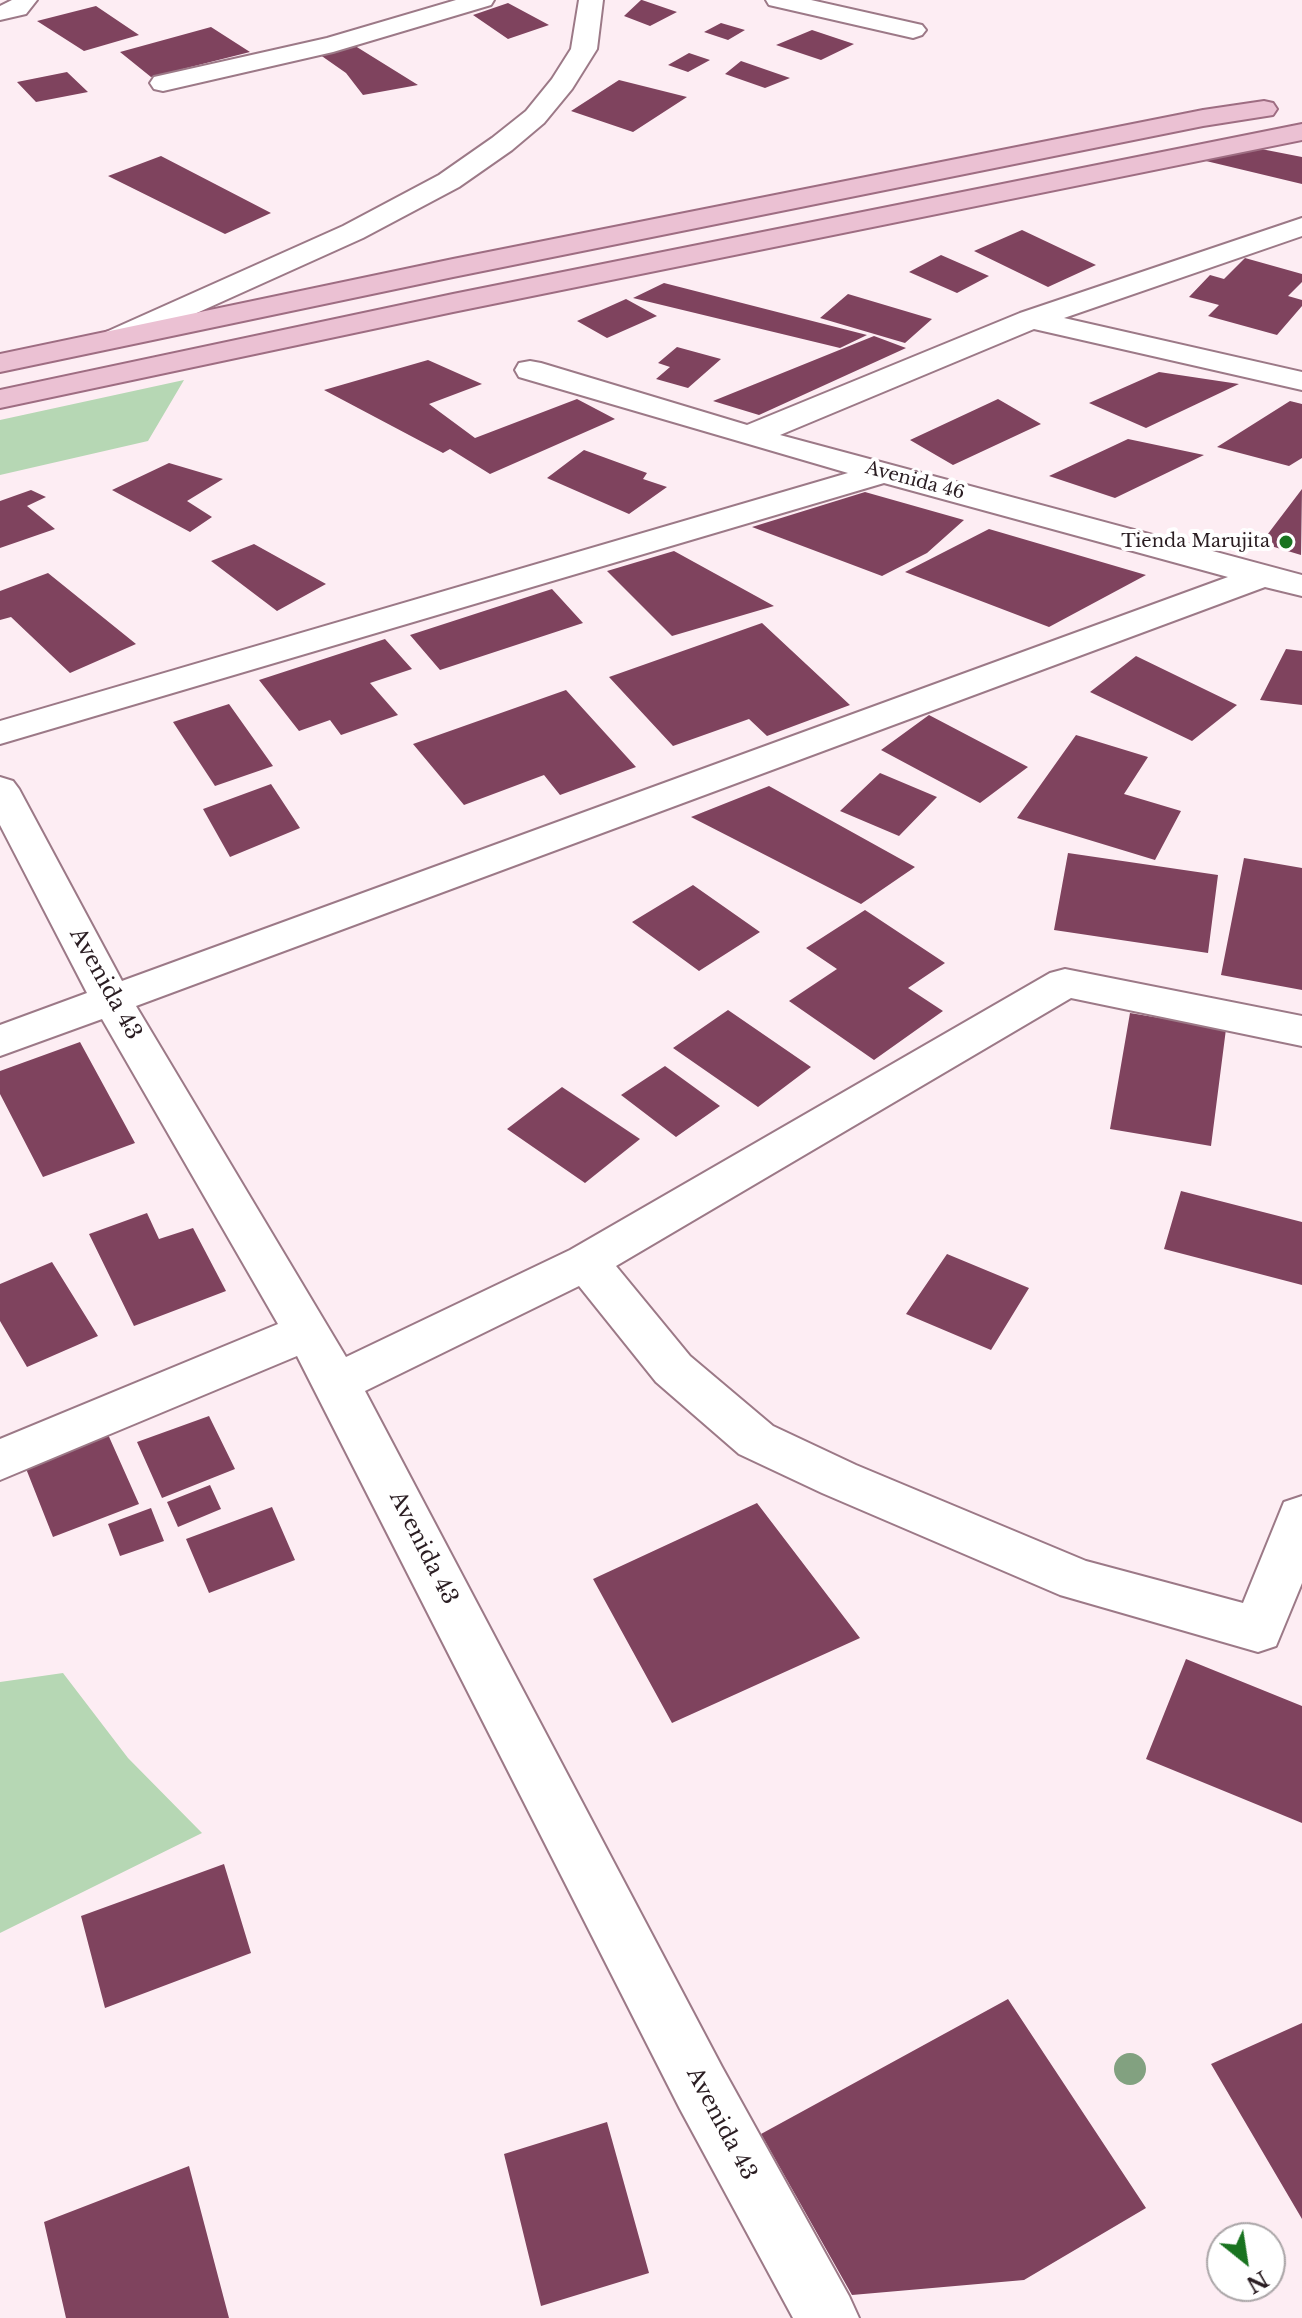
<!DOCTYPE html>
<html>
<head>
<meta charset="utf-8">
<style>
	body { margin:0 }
	#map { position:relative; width:1302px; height:2318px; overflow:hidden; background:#fdedf3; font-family:"Libre Baskerville",serif }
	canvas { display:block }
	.north { position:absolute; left:1206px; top:2222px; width:80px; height:80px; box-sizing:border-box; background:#fff; border:2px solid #aaa5a7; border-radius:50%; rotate:150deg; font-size:22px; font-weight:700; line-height:32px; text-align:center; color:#2a1d22 }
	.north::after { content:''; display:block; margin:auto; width:28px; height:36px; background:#197320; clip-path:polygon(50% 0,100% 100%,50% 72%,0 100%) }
</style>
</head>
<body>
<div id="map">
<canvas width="1302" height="2318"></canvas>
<div class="north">N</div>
</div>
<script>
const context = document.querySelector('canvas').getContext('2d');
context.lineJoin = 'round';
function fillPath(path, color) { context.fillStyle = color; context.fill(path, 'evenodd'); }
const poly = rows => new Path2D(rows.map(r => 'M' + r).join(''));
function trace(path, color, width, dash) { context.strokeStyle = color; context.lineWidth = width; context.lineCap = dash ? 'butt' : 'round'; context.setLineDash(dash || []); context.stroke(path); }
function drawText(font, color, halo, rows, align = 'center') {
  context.font = font + ' "Libre Baskerville",serif'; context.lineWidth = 8; context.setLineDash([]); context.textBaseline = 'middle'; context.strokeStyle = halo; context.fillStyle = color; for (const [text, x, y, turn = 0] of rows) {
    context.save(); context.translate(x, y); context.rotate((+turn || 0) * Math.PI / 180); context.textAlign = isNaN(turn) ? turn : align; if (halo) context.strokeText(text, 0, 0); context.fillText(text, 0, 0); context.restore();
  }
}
fillPath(poly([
	[184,380,148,441,0,475,0,420],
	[63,1673,128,1758,202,1833,0,1933,0,1682]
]), '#b6d7b4');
fillPath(poly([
	[641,0,642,0,677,12,650,26,624,16],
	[508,3,549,25,508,39,473,15],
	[96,6,139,35,84,51,37,21],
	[721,23,745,30,728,40,704,32],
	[211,27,250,52,151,77,120,52],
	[812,30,854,44,821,60,776,45],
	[352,44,418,85,363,95,346,73,316,52],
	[689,53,710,60,688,72,668,65],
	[741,61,790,78,765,88,725,74],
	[67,72,88,92,36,102,17,82],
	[619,80,687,97,633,132,571,111],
	[1256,148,1302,157,1302,184,1206,161],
	[161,156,271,213,225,234,108,176],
	[1022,230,1096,265,1048,287,974,251],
	[941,255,989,276,957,293,909,272],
	[1245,258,1302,274,1302,282,1288,296,1302,300,1302,306,1277,335,1208,316,1219,305,1189,297,1210,275,1224,279],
	[664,283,867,335,840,348,633,298],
	[848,294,932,319,905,343,820,318],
	[626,299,657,316,607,338,577,321],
	[874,336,906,348,759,415,713,401],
	[677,347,721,359,688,388,656,379,670,367,658,363],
	[428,360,482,384,429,404,475,438,577,399,615,419,490,474,450,449,443,453,324,390],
	[1159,372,1239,384,1146,428,1089,403],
	[998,399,1041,424,953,465,910,440],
	[1290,401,1302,404,1302,458,1289,466,1217,447],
	[1128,439,1204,455,1115,498,1049,476],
	[584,450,647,473,643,479,667,487,629,514,547,478],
	[169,463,223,479,187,501,212,517,190,532,112,490],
	[1302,489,1301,555,1261,543],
	[31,490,46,497,27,506,55,529,0,548,0,501],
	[865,492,964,520,927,553,882,576,752,527],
	[989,529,1146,575,1049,627,905,572],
	[254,544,326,584,277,611,211,561],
	[674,551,774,606,672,636,607,571],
	[48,573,136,644,70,673,11,617,0,620,0,591],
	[552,589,583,623,440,670,410,635],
	[762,623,850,705,767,736,749,719,673,746,609,677],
	[385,639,412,669,370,683,398,715,341,735,330,720,299,731,259,680],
	[1286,649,1302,651,1302,705,1260,700],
	[1136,656,1237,705,1192,741,1090,692],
	[566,690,636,767,560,795,544,775,464,805,413,744],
	[229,704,273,766,215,786,173,722],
	[929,715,1028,767,980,803,881,750],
	[1076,735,1148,757,1124,794,1181,811,1155,860,1017,818],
	[880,773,937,797,899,836,840,811],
	[271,784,300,828,230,857,203,809],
	[769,786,915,867,861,904,691,817],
	[1068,853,1218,875,1208,953,1054,930],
	[1244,858,1302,868,1302,990,1221,975],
	[693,885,760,932,699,971,632,922],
	[865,910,945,963,908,988,943,1011,874,1060,789,1001,837,969,806,948],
	[728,1010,811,1067,758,1107,673,1048],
	[1130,1013,1226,1029,1211,1146,1110,1129],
	[80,1042,135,1143,43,1177,0,1094,0,1071],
	[665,1066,720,1106,676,1137,621,1095],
	[562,1087,640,1139,585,1183,507,1129],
	[1181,1191,1302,1222,1302,1285,1164,1249],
	[147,1213,159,1239,193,1228,226,1291,134,1326,89,1234],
	[947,1254,1029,1288,991,1350,906,1314],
	[52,1262,98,1336,27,1367,0,1321,0,1284],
	[209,1416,235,1469,162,1498,137,1442],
	[106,1430,139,1504,53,1537,23,1461],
	[210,1485,221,1509,178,1527,167,1502],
	[757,1503,860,1638,672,1723,593,1579],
	[272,1507,295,1560,209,1593,186,1539],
	[151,1508,164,1541,120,1556,108,1524],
	[1186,1659,1302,1706,1302,1823,1146,1759],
	[224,1864,251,1953,105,2008,81,1916],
	[1008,1999,1146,2208,1024,2280,852,2295,761,2134],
	[1302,2023,1302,2219,1211,2064],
	[607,2122,649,2273,541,2306,504,2154],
	[189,2166,229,2318,66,2318,44,2222]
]), '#7f435e');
const minor = poly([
	[12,0,37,0,26,14,0,20,0,6,12,0],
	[456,0,494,0,491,5,333,52,163,91,154,89,150,83,154,77,327,38,456,0],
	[579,0,603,0,597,49,572,89,544,123,512,150,459,187,363,238,128,344,117,347,106,344,102,338,106,332,343,226,439,175,492,138,526,111,552,79,571,49,579,0],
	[766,0,811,0,922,25,926,30,922,35,913,38,769,5,766,0],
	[1302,218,1302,236,1064,318,1302,372,1302,390,1034,329,780,435,1302,575,1302,596,1265,587,136,1006,346,1357,570,1250,1050,973,1065,969,1302,1016,1302,1046,1071,998,616,1266,690,1356,773,1426,856,1465,1086,1561,1243,1603,1284,1502,1302,1496,1302,1583,1276,1646,1258,1652,1060,1595,822,1493,739,1454,656,1382,579,1286,365,1391,722,2067,849,2296,859,2318,793,2318,680,2109,297,1356,0,1480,0,1439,278,1324,102,1019,0,1056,0,1025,87,993,0,825,0,777,13,781,19,789,122,981,1228,577,884,483,0,744,0,721,848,473,519,377,515,370,519,363,530,361,541,363,747,425,1020,313,1302,218]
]);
const major = poly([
	[1264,101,1273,103,1277,109,1273,115,1203,126,453,277,0,372,0,354,453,259,1203,110,1264,101],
	[1302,124,1302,140,453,312,0,408,0,390,453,294,1302,124]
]);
trace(minor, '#9c7987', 4);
trace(major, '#9e6d82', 4);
fillPath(minor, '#fff');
fillPath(major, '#ebc1d3');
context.fillStyle = '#82a180';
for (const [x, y] of [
	[1130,2069]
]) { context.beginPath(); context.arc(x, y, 16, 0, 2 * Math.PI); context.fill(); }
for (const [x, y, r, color] of [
	[1286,542,8,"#197320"]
]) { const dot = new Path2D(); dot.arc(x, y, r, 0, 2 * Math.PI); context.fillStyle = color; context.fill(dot); trace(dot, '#fff', 3); }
drawText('18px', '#2a1d22', '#fff', [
	["Avenida 46",915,481,15]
]);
drawText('18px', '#2a1d22', '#fff', [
	["Tienda Marujita",1270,542]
], 'right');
drawText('22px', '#2a1d22', '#fff', [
	["Avenida 43",105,984,61],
	["Avenida 43",423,1548,63],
	["Avenida 43",721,2124,62]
]);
</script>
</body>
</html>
